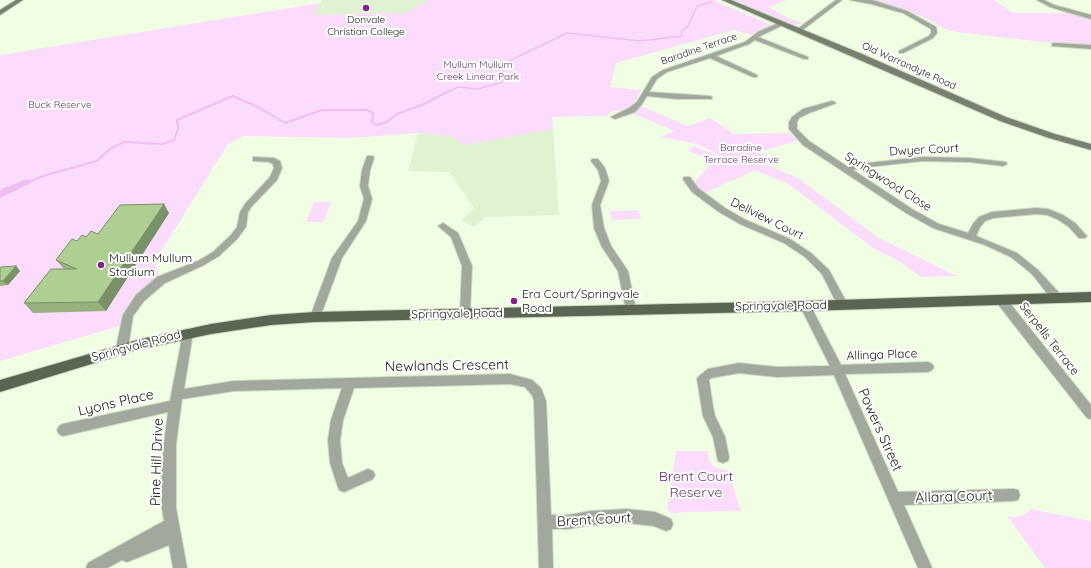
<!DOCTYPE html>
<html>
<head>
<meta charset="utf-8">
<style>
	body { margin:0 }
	canvas { display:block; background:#f0ffe4 }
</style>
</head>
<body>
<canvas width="1091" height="568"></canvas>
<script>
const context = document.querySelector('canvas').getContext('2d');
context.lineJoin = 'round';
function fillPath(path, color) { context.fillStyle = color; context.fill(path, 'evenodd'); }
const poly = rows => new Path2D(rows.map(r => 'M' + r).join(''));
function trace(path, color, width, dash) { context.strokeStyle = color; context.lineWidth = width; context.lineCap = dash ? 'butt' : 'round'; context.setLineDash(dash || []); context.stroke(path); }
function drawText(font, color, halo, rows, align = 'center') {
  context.font = font + ' Quicksand,sans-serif'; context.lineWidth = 4; context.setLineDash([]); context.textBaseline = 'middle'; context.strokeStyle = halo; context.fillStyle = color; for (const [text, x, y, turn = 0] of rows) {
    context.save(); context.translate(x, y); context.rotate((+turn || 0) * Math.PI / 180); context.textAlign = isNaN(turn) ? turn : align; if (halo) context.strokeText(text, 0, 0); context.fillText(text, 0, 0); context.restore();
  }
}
fillPath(poly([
	[322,0,428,0,407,13,313,15],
	[553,129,559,215,485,217,475,227,461,221,474,208,449,172,408,171,418,133,452,136,464,145]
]), '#e0f2d1');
fillPath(poly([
	[428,0,713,0,773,26,754,36,734,30,616,63,610,87,641,90,634,105,621,110,612,111,607,116,552,117,553,129,464,145,452,136,418,133,350,138,243,136,228,144,155,261,159,276,139,293,123,325,0,361,0,55,320,3,313,15,407,13],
	[734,0,787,0,768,7,788,18,804,23,794,25],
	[869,0,994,0,1013,13,1068,13,1091,20,1091,45,1052,43,956,32,945,29,926,18,909,11],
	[641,106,688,126,710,118,734,134,790,133,797,141,762,151,767,165,798,178,879,238,957,276,921,277,899,261,873,248,790,185,755,170,705,193,695,184,697,179,719,154,696,144,661,137,674,131,632,113],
	[694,146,717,155,711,160,688,151],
	[314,202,331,202,323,222,306,222],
	[638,210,641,219,612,220,610,211],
	[676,451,708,451,708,456,710,462,715,468,728,470,741,511,680,512,674,514,667,510],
	[1031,509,1091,521,1091,568,1045,568,1007,516,1016,517,1024,515]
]), '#fbdcfd');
fillPath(poly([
	[27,179,33,182,0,198,0,191,4,188]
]), '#f0bff2');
trace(poly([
	[443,94,458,87,478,89,502,82,505,63,567,33,640,41,682,36,681,32,688,26,697,6,712,2]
]), '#f0bff2', 1.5);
trace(poly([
	[29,182,46,175,97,161,110,149,124,142,163,144,174,140,178,129,177,120,233,96,256,106,285,123,322,110,367,110,373,113,372,122,376,125,387,122,397,114,422,105,445,93]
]), '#f0bff2', 2);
const street = poly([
	[836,0,842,0,800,32,796,32,796,30,836,0],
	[850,0,872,0,907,11,936,27,937,33,933,38,903,53,899,53,899,51,929,36,931,33,931,29,903,13,871,4,850,0],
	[1037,0,1044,0,1054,5,1091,15,1091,19,1050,7,1037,0],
	[781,22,784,24,783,25,758,37,808,57,808,59,804,59,755,40,749,44,716,56,757,75,757,77,753,77,710,58,667,72,657,79,649,92,710,96,712,97,712,99,677,99,647,96,642,104,635,112,615,119,611,117,629,108,637,102,652,77,663,70,745,42,758,32,781,22],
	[1054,43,1091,45,1091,49,1052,46,1052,44,1054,43],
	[832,101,836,103,834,104,809,113,799,118,797,122,797,129,809,141,848,167,858,164,923,157,969,158,1006,162,1007,164,1003,166,969,162,923,161,859,168,853,170,912,209,939,224,968,233,973,224,979,217,992,212,1036,208,1048,209,1063,215,1075,223,1085,234,1087,236,1085,238,1079,238,1069,227,1057,219,1047,215,1036,214,993,218,985,221,980,227,976,236,1017,253,1038,270,1061,295,1062,298,1061,301,1053,301,1032,274,1011,257,985,245,933,228,906,213,803,145,789,129,789,122,792,117,803,109,832,101],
	[367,156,373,156,374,158,370,170,368,186,372,199,366,221,342,258,319,320,311,320,310,317,332,258,358,221,364,199,360,186,362,170,367,156],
	[253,157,274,158,280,161,282,168,277,180,252,206,248,212,246,227,237,239,219,256,204,265,165,283,144,301,133,316,128,348,126,351,122,352,118,351,116,348,123,315,136,295,157,277,198,261,213,252,231,235,237,227,240,212,245,204,270,177,274,168,273,164,269,162,253,161,253,157],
	[592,159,598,159,605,168,609,181,600,205,604,228,611,246,628,271,636,310,635,313,631,314,627,313,626,310,618,271,602,247,594,228,592,205,601,181,598,170,591,161,592,159],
	[684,177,690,177,698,188,725,208,746,220,790,239,811,253,829,270,848,305,847,308,839,308,822,274,805,257,784,243,740,224,719,212,692,192,683,179,684,177],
	[443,223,458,233,472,266,470,313,469,316,465,317,461,316,460,313,462,266,451,237,438,226,443,223],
	[1001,296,1005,297,1091,405,1091,419,1087,418,997,303,996,300,997,297,1001,296],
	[805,302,809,303,841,365,928,362,932,364,934,367,932,370,928,372,845,374,898,492,1013,489,1018,490,1020,495,1018,500,1013,501,904,505,932,568,918,568,834,375,777,377,739,373,711,378,709,380,713,407,715,416,725,437,729,457,728,461,723,463,718,461,713,437,703,416,697,379,699,376,708,369,739,363,777,367,830,366,800,306,801,303,805,302],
	[188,329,192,330,193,333,184,389,234,381,510,374,532,380,541,388,546,401,551,515,568,515,591,511,627,509,655,512,671,519,673,524,671,529,666,531,654,526,627,523,591,525,568,529,552,529,553,568,539,568,534,401,532,395,525,387,510,384,354,388,343,420,340,440,342,463,348,478,368,469,373,471,375,475,373,479,344,492,339,490,330,463,328,440,331,420,342,388,234,391,182,399,176,444,176,508,187,568,173,568,169,545,127,562,122,560,107,568,86,568,88,563,164,521,162,508,162,469,164,444,168,412,63,436,59,434,57,430,59,426,63,424,170,401,183,333,184,330,188,329]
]);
const secondary = poly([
	[16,0,23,0,0,15,0,10,16,0],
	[722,0,731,0,862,54,1006,117,1055,134,1091,144,1091,150,1049,138,1000,121,722,0]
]);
const primary = poly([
	[1091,292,1091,302,805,311,315,322,271,325,211,334,137,350,0,392,0,380,137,340,211,324,271,315,315,312,805,301,1091,292]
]);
trace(street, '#cddac2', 2);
trace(secondary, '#cddac2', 2);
trace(primary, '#cddac2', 2);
fillPath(street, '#a2a89d');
fillPath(secondary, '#788171');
fillPath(primary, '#5b6652');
fillPath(poly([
	[169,213,106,311,33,313,24,303,64,269,56,260,77,241,86,237],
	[16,266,20,271,8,285,0,286,0,268]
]), '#96b17e');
fillPath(poly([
	[164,204,169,213,106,311,98,302],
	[16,266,20,271,8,285,3,281]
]), '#7a9066');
const building = poly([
	[164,204,98,302,24,303,51,269,77,269,56,260,72,239,77,241,82,235,86,237,91,231,98,234,120,205,164,204],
	[16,266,3,281,0,281,0,268,1,267,16,266]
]);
fillPath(building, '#aece92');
trace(building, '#7a9066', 1);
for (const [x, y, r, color] of [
	[366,8,4,"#85238d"],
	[101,265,4,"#85238d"],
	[514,301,4,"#85238d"]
]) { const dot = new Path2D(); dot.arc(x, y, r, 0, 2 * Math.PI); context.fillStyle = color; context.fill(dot); trace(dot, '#fff', 1.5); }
drawText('10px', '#141910', '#fff', [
	["Donvale",366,20],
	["Christian College",366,32]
]);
drawText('10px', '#141910', '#fff', [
	["Baradine Terrace",699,49,-19],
	["Old Warrandyte Road",909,66,24]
]);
drawText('10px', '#6a316f', '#fff', [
	["Mullum Mullum",478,65],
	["Creek Linear Park",478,77],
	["Buck Reserve",60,105],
	["Baradine",741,148],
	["Terrace Reserve",741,160]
]);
drawText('12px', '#141910', '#fff', [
	["Dwyer Court",924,150,-3],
	["Springwood Close",888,182,32],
	["Dellview Court",767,219,26],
	["Springvale Road",781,306,-1],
	["Springvale Road",457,314,-1],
	["Serpells Terrace",1049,339,52],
	["Springvale Road",136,346,-15],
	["Allinga Place",882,355,-2]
]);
drawText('12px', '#141910', '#fff', [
	["Mullum Mullum",109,258],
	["Stadium",109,272],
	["Era Court/Springvale",522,294],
	["Road",522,308]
], 'left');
drawText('14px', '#141910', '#fff', [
	["Newlands Crescent",447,366,-1],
	["Lyons Place",116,403,-13],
	["Powers Street",880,430,66],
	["Pine Hill Drive",157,462,-88],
	["Allara Court",954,497,-2],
	["Brent Court",594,520,-3]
]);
drawText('14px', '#6a316f', '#fff', [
	["Brent Court",696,477],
	["Reserve",696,493]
]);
</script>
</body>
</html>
